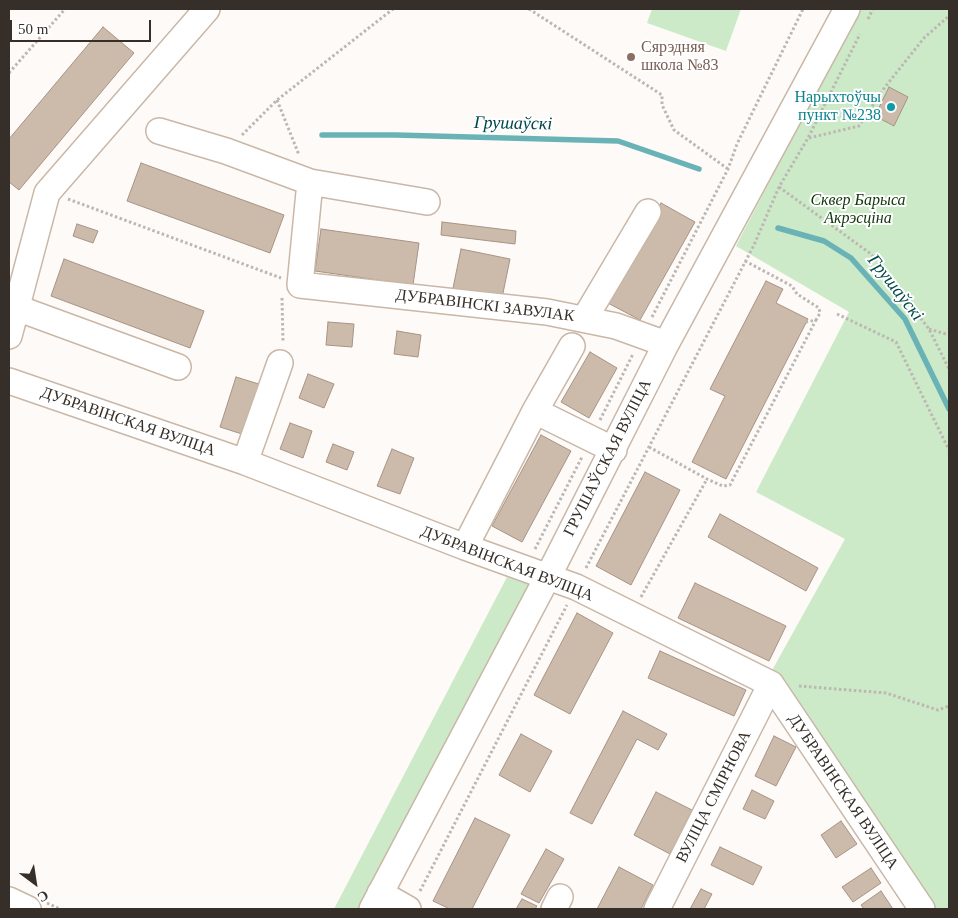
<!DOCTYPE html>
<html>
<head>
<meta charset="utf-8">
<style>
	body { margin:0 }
	#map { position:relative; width:958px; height:918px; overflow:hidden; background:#fefaf7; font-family:"Times New Roman",serif }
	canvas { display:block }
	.frame { position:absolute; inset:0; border:10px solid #362f29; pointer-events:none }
	.north { position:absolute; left:10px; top:858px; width:50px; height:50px; -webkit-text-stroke:4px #fff; paint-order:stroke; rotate:149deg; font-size:14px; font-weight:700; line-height:20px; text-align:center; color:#362f29 }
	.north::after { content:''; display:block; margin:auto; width:18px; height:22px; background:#362f29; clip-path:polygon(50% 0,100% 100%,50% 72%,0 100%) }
	.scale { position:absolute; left:10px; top:20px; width:141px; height:22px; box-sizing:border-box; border:2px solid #362f29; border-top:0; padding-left:6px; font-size:15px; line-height:18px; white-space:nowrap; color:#362f29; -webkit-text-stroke:4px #fff; paint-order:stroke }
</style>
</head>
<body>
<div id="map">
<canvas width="958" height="918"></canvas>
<div class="frame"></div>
<div class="north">С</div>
<div class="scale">50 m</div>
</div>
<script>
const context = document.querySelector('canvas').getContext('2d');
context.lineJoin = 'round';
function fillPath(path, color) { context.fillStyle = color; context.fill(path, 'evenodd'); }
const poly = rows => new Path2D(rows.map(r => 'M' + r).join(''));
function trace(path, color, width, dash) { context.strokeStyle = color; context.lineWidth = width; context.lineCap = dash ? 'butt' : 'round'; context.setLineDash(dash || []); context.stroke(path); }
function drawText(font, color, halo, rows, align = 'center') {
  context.font = font + ' "Times New Roman",serif'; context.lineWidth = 4; context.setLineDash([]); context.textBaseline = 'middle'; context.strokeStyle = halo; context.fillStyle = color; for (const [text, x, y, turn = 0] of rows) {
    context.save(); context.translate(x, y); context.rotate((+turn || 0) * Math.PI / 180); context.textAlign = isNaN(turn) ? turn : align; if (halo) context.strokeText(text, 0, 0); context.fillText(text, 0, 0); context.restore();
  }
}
fillPath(poly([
	[652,9,741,9,726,51,647,23],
	[859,9,949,9,949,909,930,909,770,674,845,539,756,492,849,312,736,246],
	[507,577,534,586,363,909,334,909]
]), '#cdeac8');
trace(poly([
	[322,135,396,135,618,141,699,169],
	[778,228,824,241,851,258,905,319,949,409]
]), '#69b3b6', 5.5);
const building = poly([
	[103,27,134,53,19,190,9,182,9,139,103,27],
	[889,87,908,97,894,126,875,116,889,87],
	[141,163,284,215,270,253,127,201,141,163],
	[661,203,695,222,640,320,606,302,661,203],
	[442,222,516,231,515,244,441,235,442,222],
	[77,224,98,231,93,243,73,236,77,224],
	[321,229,419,243,413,285,315,271,321,229],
	[461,249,510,259,502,298,453,288,461,249],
	[64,259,204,311,190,348,51,296,64,259],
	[766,281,783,289,776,303,808,319,726,479,692,462,725,396,710,389,766,281],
	[328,322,354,324,352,347,326,345,328,322],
	[397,331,421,335,418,357,394,354,397,331],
	[590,352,617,368,589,418,561,402,590,352],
	[308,374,334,384,324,408,299,398,308,374],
	[236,377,262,385,245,435,220,427,236,377],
	[290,423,312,431,303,458,280,449,290,423],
	[541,435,571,451,522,542,492,526,541,435],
	[333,444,354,452,347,470,326,462,333,444],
	[392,449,414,458,400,494,377,486,392,449],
	[645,472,680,490,631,585,596,566,645,472],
	[720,514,818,568,806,591,708,537,720,514],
	[695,583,786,626,769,661,678,618,695,583],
	[577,613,613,633,570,714,534,695,577,613],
	[660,651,746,690,734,716,648,678,660,651],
	[623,711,667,734,658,750,637,739,592,824,570,813,623,711],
	[521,734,552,751,530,792,499,775,521,734],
	[774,736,796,747,776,786,755,776,774,736],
	[752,790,774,801,765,819,743,809,752,790],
	[656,792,692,810,670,854,634,835,656,792],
	[475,818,510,835,472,909,450,909,433,901,475,818],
	[841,821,857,844,836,858,821,835,841,821],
	[720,847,762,867,753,885,711,865,720,847],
	[546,849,564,859,539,903,521,894,546,849],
	[619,867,653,885,641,909,597,909,619,867],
	[871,868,881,883,853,902,842,887,871,868],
	[701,889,712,894,704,909,690,909,701,889],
	[881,891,893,909,864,909,861,905,881,891],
	[522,899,537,906,535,909,516,909,522,899]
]);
fillPath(building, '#ccbaaa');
trace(building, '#a69485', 1);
const minor = poly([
	[159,131,226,151,310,182,427,202],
	[310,182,300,285,547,312,616,326,666,344],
	[17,308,178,367],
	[585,318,648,212],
	[9,336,47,193,207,9],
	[572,346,535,411,614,450],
	[9,381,245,462,465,547,576,587,771,684,922,909],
	[245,462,280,363],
	[465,547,535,411],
	[380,893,408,909],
	[9,900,28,909],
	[372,909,556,561,666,344,847,9],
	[554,909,560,897],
	[657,909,771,684]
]);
trace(minor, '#c9b7a7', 28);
trace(poly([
	[529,9,662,95,662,105,674,130,728,169],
	[868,19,873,9],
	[9,73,65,9],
	[277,100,299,155],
	[242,135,277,100,393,9],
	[809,138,859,126,885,87,924,38,949,16],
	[779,187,871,254,929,329,949,369],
	[68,199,281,278],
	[745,261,792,286,797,294,819,308,820,313,816,320,806,322],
	[282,298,283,342],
	[837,314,896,342,949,450],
	[652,317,728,169,737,144,803,9],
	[929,329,949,335],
	[600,420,633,354],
	[649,447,707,479,723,486,730,485,816,320],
	[535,549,582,457],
	[586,568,754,245,779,187,808,138,860,34],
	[641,597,707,479],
	[799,686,886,693,938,710,949,706],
	[420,891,567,605],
	[47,903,60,909]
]), '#bcb7b3', 3, [2.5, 2.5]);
trace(minor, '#fff', 25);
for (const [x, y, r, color] of [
	[631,57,5,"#8d6e63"],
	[891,107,5,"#0f9aa8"]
]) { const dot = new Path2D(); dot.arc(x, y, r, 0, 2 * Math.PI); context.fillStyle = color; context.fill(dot); trace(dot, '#fff', 2); }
drawText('16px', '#785e54', '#fff', [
	["Сярэдняя",641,48],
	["школа №83",641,66]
], 'left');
drawText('16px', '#0d838f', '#fff', [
	["Нарыхтоўчы",881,98],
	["пункт №238",881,116]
], 'right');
drawText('italic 16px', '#10360a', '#fff', [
	["Сквер Барыса",858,201],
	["Акрэсціна",858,219]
]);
drawText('16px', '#362f29', '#fff', [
	["ДУБРАВІНСКІ ЗАВУЛАК",485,306,7],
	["ДУБРАВІНСКАЯ ВУЛІЦА",128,422,19],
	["ГРУШАЎСКАЯ ВУЛІЦА",608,458,-63],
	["ДУБРАВІНСКАЯ ВУЛІЦА",507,564,21],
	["ДУБРАВІНСКАЯ ВУЛІЦА",843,792,56],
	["ВУЛІЦА СМІРНОВА",714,797,-63]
]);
drawText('italic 18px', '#00474a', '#fff', [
	["Грушаўскі",513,124,1],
	["Грушаўскі",895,288,52]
]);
</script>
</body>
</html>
